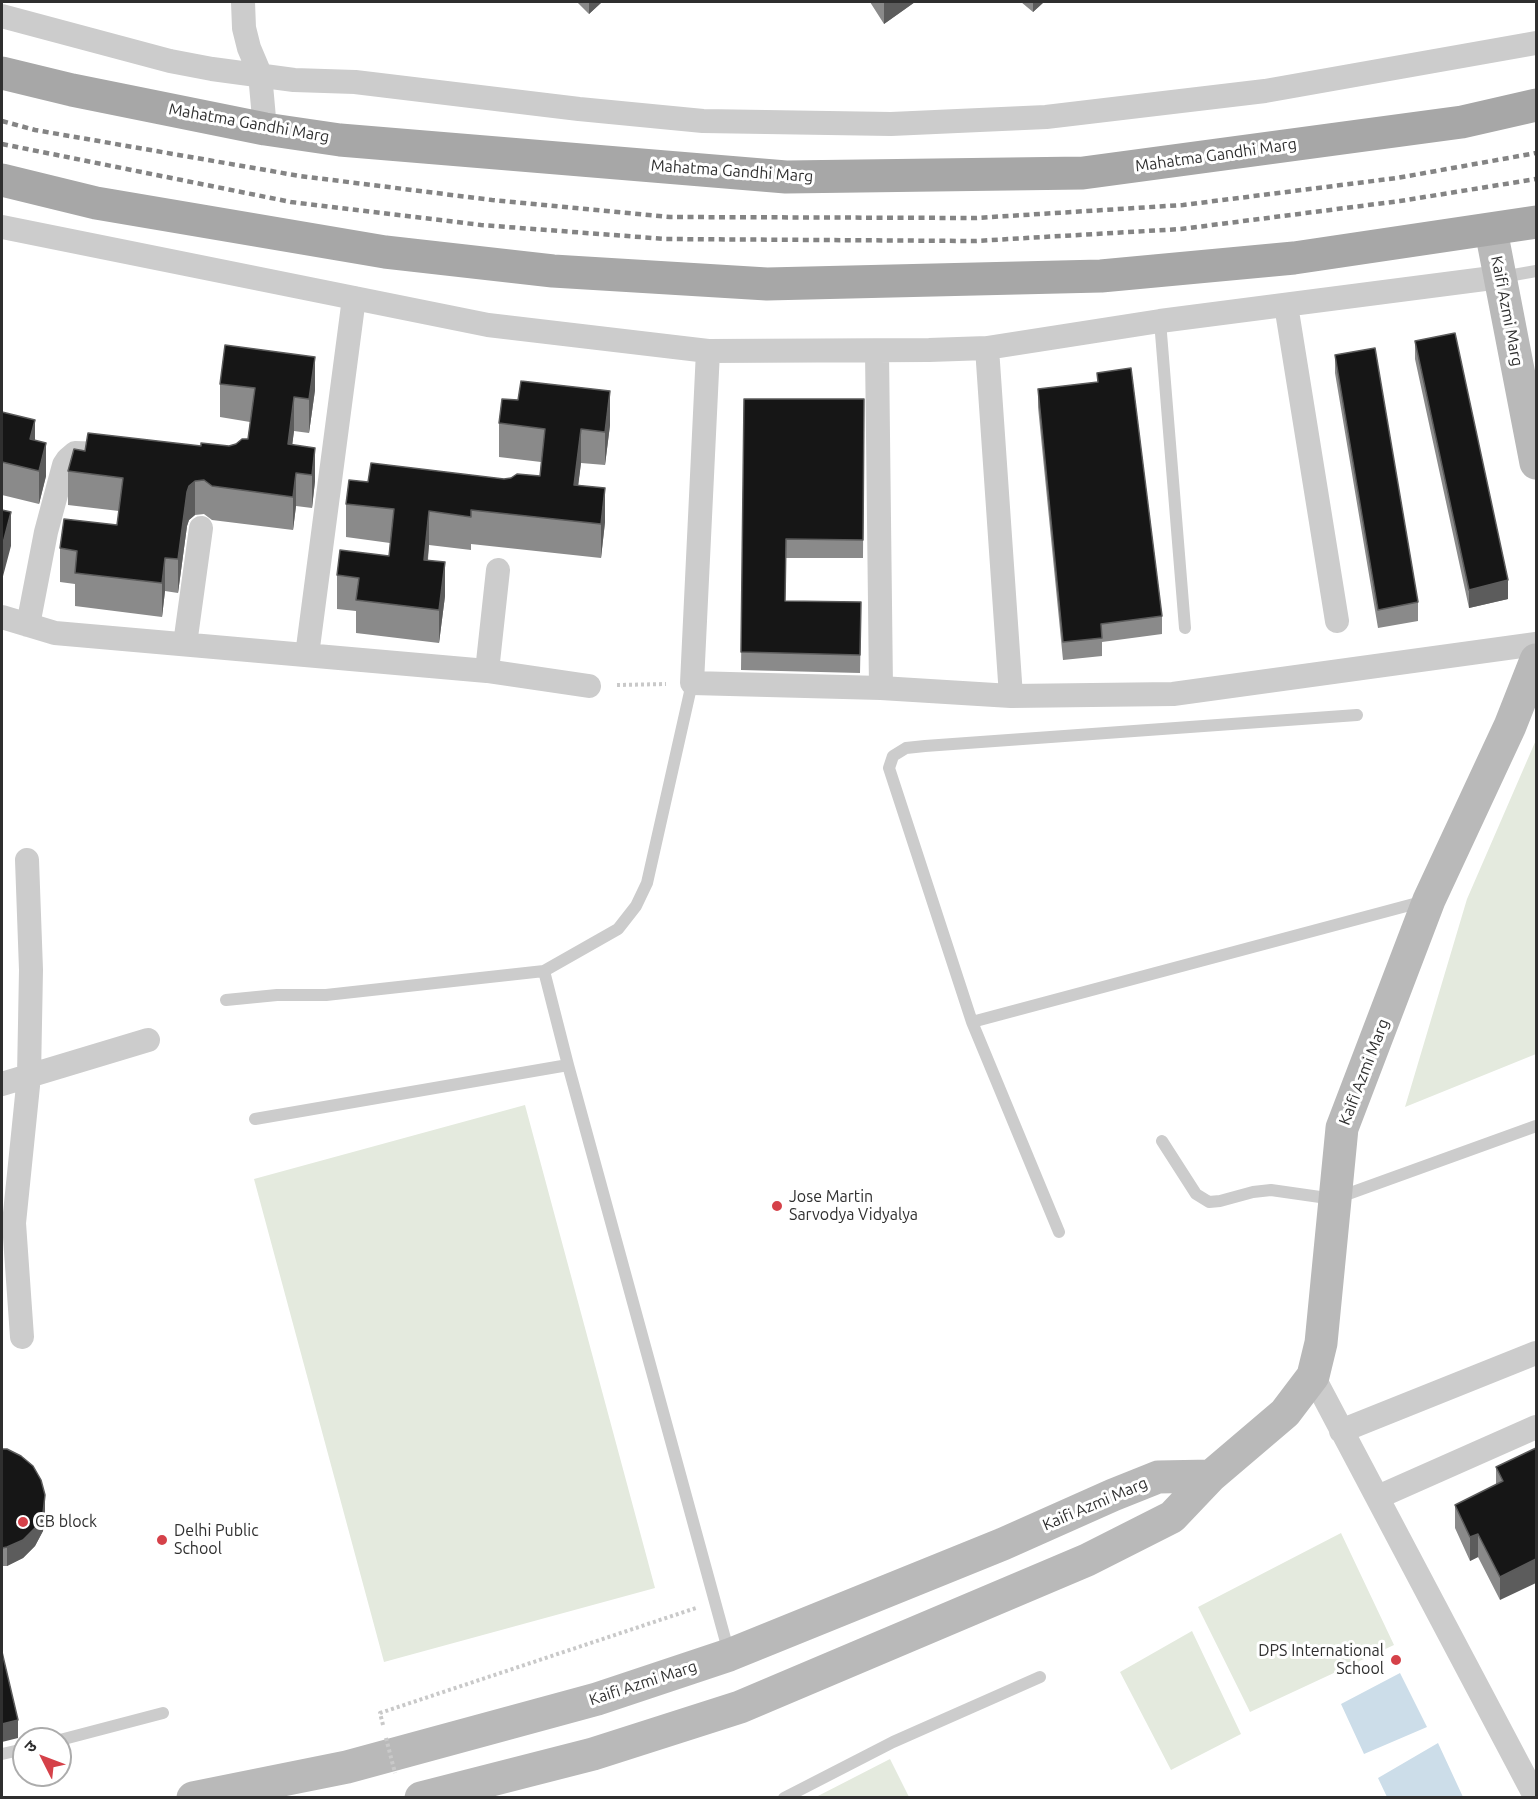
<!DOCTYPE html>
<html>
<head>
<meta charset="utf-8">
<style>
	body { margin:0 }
	#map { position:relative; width:1538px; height:1799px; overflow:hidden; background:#fff; font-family:Ubuntu,"Noto Sans Devanagari",sans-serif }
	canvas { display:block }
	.frame { position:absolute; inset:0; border:3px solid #2f2f2f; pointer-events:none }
	.north { position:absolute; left:12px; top:1727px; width:60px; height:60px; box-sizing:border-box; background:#fff; border:2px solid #acacac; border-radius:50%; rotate:312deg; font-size:16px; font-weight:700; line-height:24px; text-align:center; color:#2f2f2f }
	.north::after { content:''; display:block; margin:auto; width:21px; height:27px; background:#d54149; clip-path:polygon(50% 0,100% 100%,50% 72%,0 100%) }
</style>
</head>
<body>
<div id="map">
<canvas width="1538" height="1799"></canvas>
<div class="frame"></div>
<div class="north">उ</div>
</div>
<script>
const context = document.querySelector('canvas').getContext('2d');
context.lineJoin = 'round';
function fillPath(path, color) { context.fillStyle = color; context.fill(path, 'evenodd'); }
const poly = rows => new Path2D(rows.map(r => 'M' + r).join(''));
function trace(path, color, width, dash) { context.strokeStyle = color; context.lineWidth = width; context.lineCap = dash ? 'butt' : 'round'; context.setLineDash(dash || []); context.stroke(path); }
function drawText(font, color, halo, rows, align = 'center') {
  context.font = font + ' Ubuntu,sans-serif'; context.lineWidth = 6; context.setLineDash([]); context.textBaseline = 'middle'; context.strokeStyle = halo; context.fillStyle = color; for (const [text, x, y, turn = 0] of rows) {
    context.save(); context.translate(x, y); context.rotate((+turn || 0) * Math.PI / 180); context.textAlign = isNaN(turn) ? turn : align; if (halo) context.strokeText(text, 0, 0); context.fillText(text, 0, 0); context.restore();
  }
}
fillPath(poly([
	[1536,740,1536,1054,1405,1107,1467,899],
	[525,1105,655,1588,384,1662,254,1179],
	[1341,1533,1394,1645,1250,1712,1198,1607],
	[1192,1631,1241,1734,1171,1770,1120,1672],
	[890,1759,909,1797,816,1797]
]), '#e4eade');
fillPath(poly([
	[1400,1673,1427,1727,1364,1754,1341,1704],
	[1438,1743,1463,1797,1387,1797,1378,1778]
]), '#ccdde9');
trace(poly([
	[617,685,666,684],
	[383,1725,380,1713,696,1608]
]), '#c9c9c9', 4, [3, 3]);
trace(poly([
	[1502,277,1536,271],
	[1160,321,1185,628],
	[544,971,568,1065,729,1653],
	[226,1000,277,995,326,995,544,971,618,929,636,906,647,883,692,683],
	[972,1022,1425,901],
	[255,1119,568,1065],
	[1162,1141,1196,1194,1209,1202,1220,1201,1253,1192,1271,1190,1334,1199,1536,1126],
	[1059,1232,972,1022,889,768,893,756,906,748,925,746,1357,715],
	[60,1740,163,1713],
	[2,1754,24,1749],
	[784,1798,893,1742,1040,1677]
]), '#ccc', 12);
trace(poly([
	[243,2,244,28,249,48,260,74,265,129],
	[2,16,170,61,212,69,294,80,355,82,579,109,703,121,891,124,1046,117,1265,91,1536,43],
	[2,227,488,325,708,351,929,350,987,348,1160,321,1500,277],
	[1286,305,1337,621],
	[987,348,1011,696],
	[708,351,692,683,881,688,1011,696,1173,694,1536,644],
	[877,351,881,688],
	[2,617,55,633,487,671,589,686],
	[28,625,46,532,64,465,68,459,75,453,105,454],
	[185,644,201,528],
	[307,655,354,298],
	[487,671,498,570],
	[2,1084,148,1040],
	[22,1337,14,1223,29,1076,31,970,27,860],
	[1313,1376,1536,1798],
	[1341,1431,1536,1353],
	[1378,1497,1536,1427]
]), '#ccc', 24);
trace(poly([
	[1491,230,1536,463],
	[193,1798,347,1767,597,1699,729,1655,1003,1544,1113,1495,1158,1477,1211,1476],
	[421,1798,593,1754,740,1707,1087,1560,1172,1517,1211,1476,1285,1413,1313,1376,1321,1343,1342,1128,1429,900,1510,726,1536,660]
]), '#b9b9b9', 33);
trace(poly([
	[2,73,72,90,265,129,340,140,786,177,1083,173,1462,122,1536,105],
	[2,180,96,203,385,252,553,271,767,284,1101,276,1294,258,1536,222]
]), '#a7a7a7', 33);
trace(poly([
	[2,121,35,130,300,176,492,200,670,217,976,218,1183,205,1397,178,1536,153],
	[2,144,291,202,481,225,666,239,975,241,1181,229,1400,201,1536,179]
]), '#848484', 4.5, [6, 4.5]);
trace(poly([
	[386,1738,395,1773]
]), '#c9c9c9', 4, [3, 3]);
fillPath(poly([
	[577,2,602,2,589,14],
	[870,2,915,2,884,24],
	[1021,2,1044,2,1033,12],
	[1415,341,1508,599,1469,608,1415,359],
	[1335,355,1418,602,1418,621,1378,628,1335,373],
	[1097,373,1162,616,1162,634,1102,642,1102,656,1063,660,1038,407,1038,389,1097,383],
	[220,384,315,390,309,433,294,431,292,445,315,448,315,481,312,508,296,506,293,530,212,520,204,514,195,515,189,520,187,526,178,593,165,591,162,617,75,606,75,584,60,582,60,548,117,525,119,511,68,505,68,471,85,451,201,446,229,446,236,444,248,439,250,422,220,417],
	[744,399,864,399,863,558,786,558,785,601,861,620,860,673,741,670],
	[2,412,35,440,46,476,39,504,2,495],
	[499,423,610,425,605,465,581,463,578,485,605,522,601,558,471,544,471,550,429,545,428,560,445,596,439,643,356,633,356,611,337,609,337,575,389,556,390,543,346,537,346,504,368,482,504,479,540,476,541,462,499,457],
	[1536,1448,1500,1600,1478,1557,1470,1561,1455,1528,1455,1505,1496,1485,1496,1467],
	[2,1449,45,1513,43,1531,35,1546,23,1558,7,1566,2,1566]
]), '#8a8a8a');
fillPath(poly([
	[589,2,602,2,589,14],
	[884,2,915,2,884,24],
	[1033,2,1044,2,1033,12],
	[315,357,315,390,309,433,309,399],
	[610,391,610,425,605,465,605,432],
	[294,397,294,431,288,478,288,444],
	[35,420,35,454,30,439],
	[581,429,581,463,574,519,574,485],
	[46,443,46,476,39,504,39,471],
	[315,448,315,481,312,508,312,475],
	[296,473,296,506,293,530,293,497],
	[195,481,195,515,189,520,187,526,178,593,178,559,187,492,189,486],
	[605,488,605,522,601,558,601,524],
	[429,511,429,545,424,593,424,560],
	[11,512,11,546,2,580,2,547],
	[165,558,165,591,162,617,162,583],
	[445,562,445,596,439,643,439,610],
	[1508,580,1508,599,1469,608,1469,590],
	[45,1495,45,1513,43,1531,35,1546,23,1558,7,1566,7,1547],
	[1478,1534,1478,1557,1470,1561,1470,1537],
	[1536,1559,1536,1583,1500,1600,1500,1577],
	[18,1720,18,1738,2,1742,2,1724]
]), '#5c5c5c');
const building = poly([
	[1455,333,1508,580,1469,590,1415,341,1455,333],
	[225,345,315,357,309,399,294,397,288,444,315,448,312,475,296,473,293,497,212,486,204,480,195,481,189,486,187,492,178,559,165,558,162,583,75,573,77,551,60,548,64,519,117,525,123,478,68,471,74,449,85,451,88,433,201,446,201,443,229,446,236,444,242,439,248,439,255,388,220,384,225,345],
	[1375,348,1418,602,1378,610,1335,355,1375,348],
	[1131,368,1162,616,1101,624,1102,638,1063,642,1038,389,1098,382,1097,373,1131,368],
	[521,381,610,391,605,432,581,429,574,485,605,488,601,524,471,510,471,517,429,511,424,560,445,562,439,610,356,600,359,578,337,575,340,550,389,556,394,509,346,504,349,480,368,482,371,463,504,479,511,478,517,474,540,476,545,429,499,423,502,399,518,400,521,381],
	[744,399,864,399,863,540,786,539,785,601,861,602,860,655,741,652,744,399],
	[2,412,35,420,30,439,46,443,39,471,2,462,2,412],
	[2,510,11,512,2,547,2,510],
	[1536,1448,1536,1559,1500,1577,1478,1534,1470,1537,1455,1505,1503,1481,1496,1467,1536,1448],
	[2,1449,7,1449,21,1456,33,1466,41,1480,45,1495,43,1513,35,1528,23,1540,7,1547,2,1548,2,1449],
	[2,1652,18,1720,2,1724,2,1652]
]);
fillPath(building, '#161616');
trace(building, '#5c5c5c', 1.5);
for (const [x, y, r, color] of [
	[777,1206,6,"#d54149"],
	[23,1522,6,"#d54149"],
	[162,1540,6,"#d54149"],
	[1396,1660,6,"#d54149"]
]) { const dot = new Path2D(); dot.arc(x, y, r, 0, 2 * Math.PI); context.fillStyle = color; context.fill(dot); trace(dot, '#fff', 2); }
drawText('16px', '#2f2f2f', '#fff', [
	["Mahatma Gandhi Marg",249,123,10],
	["Mahatma Gandhi Marg",1216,155,-8],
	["Mahatma Gandhi Marg",732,171,4],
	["Kaifi Azmi Marg",1507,311,79],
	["Kaifi Azmi Marg",1364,1072,-69],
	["Kaifi Azmi Marg",1095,1504,-23],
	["Kaifi Azmi Marg",643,1683,-18]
]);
drawText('16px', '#2f2f2f', '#fff', [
	["Jose Martin",789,1197],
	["Sarvodya Vidyalya",789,1215],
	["CB block",35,1522],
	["Delhi Public",174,1531],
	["School",174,1549],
	["DPS International",1384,1651,"right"],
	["School",1384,1669,"right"]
], 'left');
</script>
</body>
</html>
